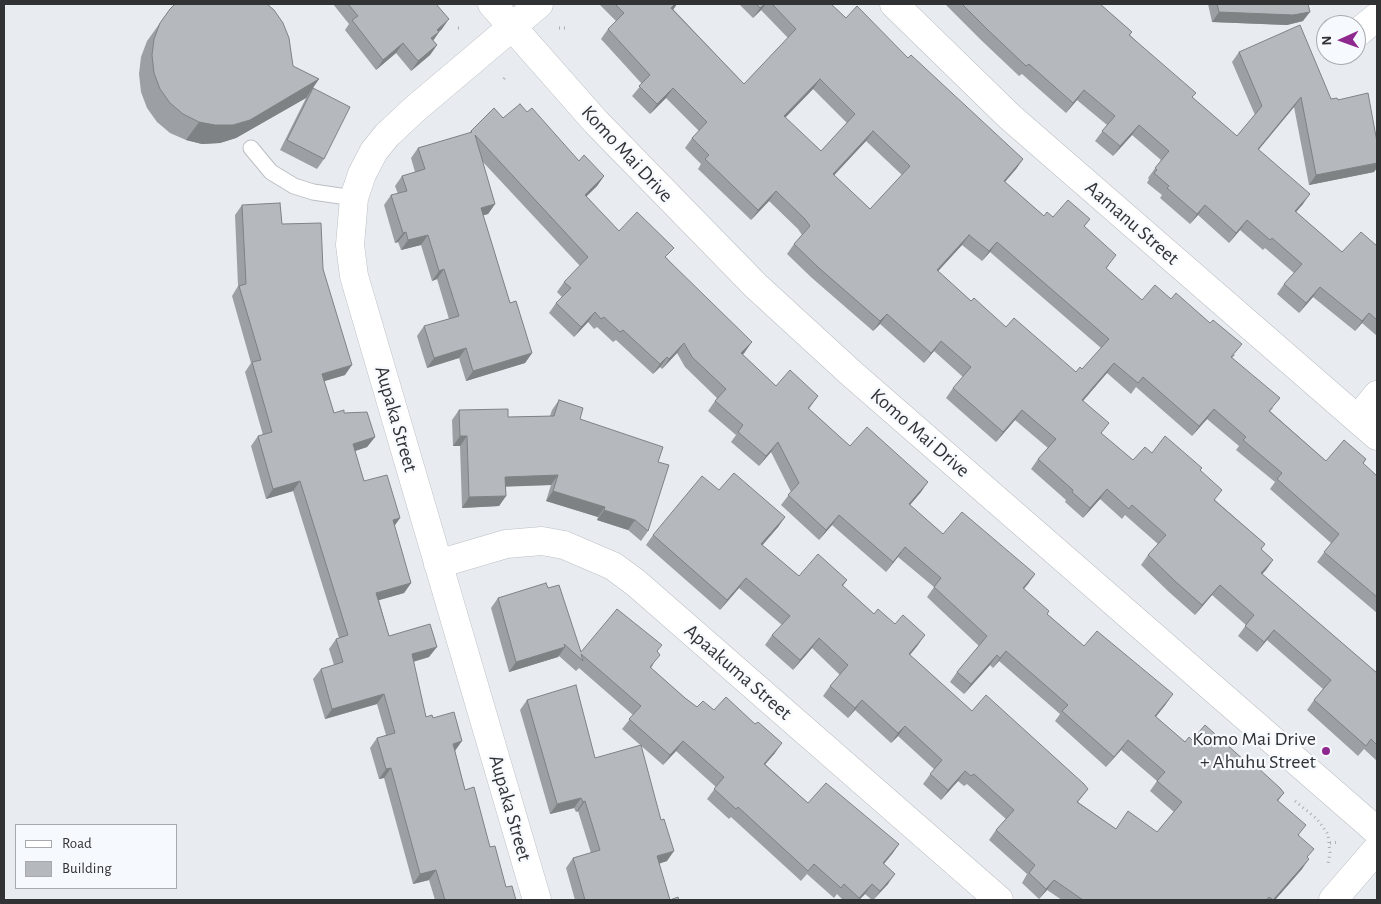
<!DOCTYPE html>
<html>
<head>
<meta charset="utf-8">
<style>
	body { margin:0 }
	#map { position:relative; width:1381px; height:904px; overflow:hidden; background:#e8ecf1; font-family:"Alegreya Sans",sans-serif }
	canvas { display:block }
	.frame { position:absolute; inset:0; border:5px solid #313234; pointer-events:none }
	.legend { position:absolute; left:15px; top:824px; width:162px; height:65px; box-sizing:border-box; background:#f6f9fe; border:1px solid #a7a9ad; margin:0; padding:6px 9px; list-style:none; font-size:15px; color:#313234 }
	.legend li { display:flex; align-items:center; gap:10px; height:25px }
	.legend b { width:25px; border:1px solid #a7a9ad }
	.north { position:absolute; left:1316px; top:15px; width:50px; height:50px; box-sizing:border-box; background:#f6f9fe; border:1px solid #a7a9ad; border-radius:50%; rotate:268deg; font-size:14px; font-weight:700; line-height:20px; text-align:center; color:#313234 }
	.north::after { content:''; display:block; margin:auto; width:18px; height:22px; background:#8f288e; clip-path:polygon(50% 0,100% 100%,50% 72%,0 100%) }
</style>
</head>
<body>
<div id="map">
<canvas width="1381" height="904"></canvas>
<div class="frame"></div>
<ul class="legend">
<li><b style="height:6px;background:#fff"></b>Road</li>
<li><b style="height:14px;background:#b5b9bd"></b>Building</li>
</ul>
<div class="north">N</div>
</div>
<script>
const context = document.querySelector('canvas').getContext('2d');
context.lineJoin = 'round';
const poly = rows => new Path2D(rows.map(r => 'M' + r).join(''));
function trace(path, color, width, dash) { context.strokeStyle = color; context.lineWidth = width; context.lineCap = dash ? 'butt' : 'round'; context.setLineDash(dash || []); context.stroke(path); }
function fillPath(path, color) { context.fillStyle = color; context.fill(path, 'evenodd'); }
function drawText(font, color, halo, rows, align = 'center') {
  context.font = font + ' "Alegreya Sans",sans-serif'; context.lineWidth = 4.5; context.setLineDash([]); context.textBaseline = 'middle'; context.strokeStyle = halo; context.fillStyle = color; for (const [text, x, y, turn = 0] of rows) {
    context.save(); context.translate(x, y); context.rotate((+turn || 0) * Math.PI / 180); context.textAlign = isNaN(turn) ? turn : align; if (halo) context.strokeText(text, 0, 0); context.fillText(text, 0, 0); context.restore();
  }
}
const service = poly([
	[251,148,271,172,294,186,313,192,354,198]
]);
const minor = poly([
	[894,4,1010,117,1377,436],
	[1356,34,1377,17],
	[1358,419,1377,395],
	[438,564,506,544,542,541,564,545,613,566,636,583,999,900],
	[537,900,354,276,350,245,354,198,362,174,374,151,387,135,416,108,539,4],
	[1333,900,1377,849]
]);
const tertiary = poly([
	[492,4,596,122,756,286,852,374,1377,831]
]);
trace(service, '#bbbfc3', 17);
trace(minor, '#bbbfc3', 29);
trace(tertiary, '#bbbfc3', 29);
trace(poly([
	[458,28,463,28],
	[559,28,567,28],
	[504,79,506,76],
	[1295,801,1317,819,1328,834,1330,853,1328,864],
	[1330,843,1340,842]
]), '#aaadb1', 3, [1, 4]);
trace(service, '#fff', 15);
trace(minor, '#fff', 28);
trace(tertiary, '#fff', 28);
fillPath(poly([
	[333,4,436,4,442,29,439,32,433,41,437,45,430,55,411,71,396,53,376,70,345,30,349,24],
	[599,4,677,4,673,9,744,84,788,38,761,10,753,18,739,4,831,4,846,18,908,58,1023,159,1016,169,1005,182,1044,216,1090,219,1084,227,1109,265,1106,269,1142,300,1235,355,1232,358,1273,408,1270,411,1326,461,1366,459,1363,464,1377,476,1377,613,1317,562,1331,543,1270,489,1275,482,1236,450,1239,446,1207,419,1192,436,1136,387,1131,394,1107,373,1083,401,1101,434,1133,460,1152,453,1200,470,1215,500,1265,544,1261,549,1273,560,1262,574,1377,673,1377,761,1364,749,1358,756,1307,710,1314,700,1323,689,1267,640,1257,652,1238,636,1246,625,1212,595,1195,615,1169,592,1141,565,1148,555,1158,544,1125,515,1122,519,1100,499,1083,518,1065,502,1066,500,1031,469,1038,459,1048,448,1015,420,996,442,946,398,953,388,963,377,934,351,924,363,880,324,873,331,812,278,787,254,794,244,802,235,798,229,769,201,751,220,698,169,701,164,685,148,692,138,699,131,666,98,650,114,632,96,642,84,601,39,608,29,616,21],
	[813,89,847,123,821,151,785,118],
	[866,141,902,175,870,209,834,175],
	[962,245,982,261,990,252,1101,348,1082,369,1076,372,1006,327,971,301,938,271],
	[945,4,1100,4,1132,32,1130,35,1193,98,1237,136,1255,115,1232,62,1239,52,1331,99,1338,100,1374,172,1309,185,1294,107,1258,150,1303,204,1296,212,1342,252,1377,246,1377,336,1362,323,1355,331,1313,297,1299,313,1277,294,1284,284,1294,273,1265,248,1263,250,1240,230,1229,243,1198,215,1190,224,1160,198,1162,195,1147,183,1149,179,1148,178,1161,160,1132,135,1113,156,1095,141,1107,125,1077,100,1066,113,1022,74,1019,76,981,40],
	[1208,4,1308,4,1303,21,1287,25,1212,22],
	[170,9,293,66,319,79,306,98,236,138,220,143,202,144,186,140,170,133,157,122,147,108,141,92,139,74,141,57,147,41],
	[313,88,324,159,317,169,280,150,306,98],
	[527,112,579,161,604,176,597,186,586,196,619,231,667,258,745,352,743,355,776,386,818,396,809,409,850,446,921,492,910,505,943,534,1035,574,1024,589,1047,614,1084,646,1166,704,1156,717,1185,742,1192,740,1255,770,1284,793,1278,801,1299,835,1308,858,1302,869,1275,900,1062,900,1047,890,1039,899,1022,883,1027,874,989,840,996,830,1006,819,967,784,964,786,958,781,941,800,923,784,934,769,898,736,891,743,855,710,848,718,823,696,830,686,840,675,812,648,793,670,765,645,772,635,782,625,739,588,720,610,646,545,653,535,719,490,785,517,778,527,762,545,799,576,847,580,843,586,874,614,918,645,910,655,972,711,1088,789,1078,802,1116,829,1157,832,1174,812,1150,791,1157,781,1121,750,1106,767,1055,721,1060,714,999,661,993,668,990,665,964,694,950,682,957,672,979,646,927,597,934,587,898,557,886,572,832,525,819,540,781,505,791,492,771,452,759,466,731,442,736,435,708,411,717,398,685,367,677,353,662,369,660,367,653,374,616,340,613,342,597,327,594,329,588,322,574,337,549,313,556,303,562,297,557,292,564,282,580,266,482,161,495,204,488,214,483,215,510,303,532,353,525,363,466,381,459,358,427,368,417,336,424,326,449,319,437,279,432,281,421,245,401,250,398,242,395,243,384,205,391,195,398,194,395,186,402,176,415,172,411,158,418,148,469,133,471,131,503,118],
	[242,205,282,224,323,269,345,375,324,381,334,413,344,413,375,437,367,447,355,451,364,481,400,518,394,526,411,583,404,593,379,600,389,636,429,657,413,662,426,717,433,718,455,751,465,790,490,847,506,887,516,900,435,900,429,880,413,884,384,778,379,779,370,748,377,738,386,735,377,704,325,719,313,679,321,669,334,665,329,649,336,639,339,638,293,491,266,499,251,446,258,436,263,435,245,372,251,363,232,296,238,286,235,215],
	[559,400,580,419,658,462,648,531,641,541,628,530,597,520,598,517,546,501,551,485,506,486,506,496,499,506,462,508,460,446,453,446,452,420,459,410,508,417,550,416,552,410],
	[548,588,581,652,658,652,653,665,651,668,685,698,697,707,714,710,775,753,765,764,808,803,899,844,892,854,884,864,888,884,873,900,872,900,865,894,859,900,843,900,837,894,834,898,807,874,801,881,731,817,729,819,707,799,716,787,676,751,663,765,622,729,633,715,579,668,576,671,559,656,558,657,509,672,491,608,498,598],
	[527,700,595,758,667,861,659,864,670,900,679,900,575,900,566,868,573,858,591,853,578,811,576,812,574,808,550,814,520,710]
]), '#9c9fa3');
fillPath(poly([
	[675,4,677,4,673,10,671,8],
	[765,4,766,4,761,10,753,18,760,8],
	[1219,12,1310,12,1303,21,1287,25,1212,22],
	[449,19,442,29,430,40,437,30],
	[439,32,432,42,431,38],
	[403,43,396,53,376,70,383,60],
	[437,45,430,55,411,71,418,61],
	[319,79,306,98,236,138,220,143,202,144,186,140,199,122],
	[820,79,813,89,777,126,784,116],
	[673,88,666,98,650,114,657,104],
	[1084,90,1077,100,1066,113,1073,103],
	[1301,97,1294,107,1251,159,1258,149],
	[1139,125,1132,135,1113,156,1120,146],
	[873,131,866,141,826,184,833,174],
	[1023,159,1016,169,997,191,1004,181],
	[1377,163,1377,168,1374,172,1309,185,1316,175],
	[604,176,597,186,578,205,585,195],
	[776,191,769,201,751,220,758,210],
	[1310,194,1303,204,1288,221,1295,211],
	[495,204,488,214,474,218,481,208],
	[1205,205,1198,215,1190,224,1197,214],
	[1247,220,1240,230,1229,243,1236,233],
	[406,232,398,242,395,243,403,233],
	[428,235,421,245,401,250,408,240],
	[969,235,962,245,930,280,937,270],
	[997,242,990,252,982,261,989,251],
	[444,269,437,279,432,281,439,271],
	[1320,287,1313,297,1299,313,1306,303],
	[595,312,588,322,574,337,581,327],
	[1369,313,1362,323,1355,331,1362,321],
	[887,314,880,324,873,331,880,321],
	[941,341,934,351,924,363,931,353],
	[752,342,745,352,734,363,741,353],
	[684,343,677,353,662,369,669,359],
	[466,348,459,358,427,368,434,358],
	[532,353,525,363,466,381,473,371],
	[667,357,660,367,653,374,660,364],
	[1114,363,1107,373,1075,410,1082,400],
	[352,365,345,375,315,384,322,374],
	[1214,409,1207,419,1192,436,1199,426],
	[1022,410,1015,420,996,442,1003,432],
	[460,436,467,436,460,446,453,446],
	[375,437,367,447,346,454,353,444],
	[778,442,771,452,759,466,766,456],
	[558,475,551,485,498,487,505,477],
	[300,481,293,491,266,499,273,489],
	[928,482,921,492,902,514,909,504],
	[1107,489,1100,499,1083,518,1090,508],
	[553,491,605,507,598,517,546,501],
	[506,496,499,506,462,508,469,497],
	[604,510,635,520,628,530,597,520],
	[839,515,832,525,819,540,826,530],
	[785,517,778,527,754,555,761,544],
	[400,518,393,528,393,520],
	[905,547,898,557,886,572,893,562],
	[1273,560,1266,570,1254,583,1261,573],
	[1035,574,1028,584,1016,598,1023,588],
	[746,578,739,588,720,610,727,600],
	[411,583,404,593,369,603,376,593],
	[1220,585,1212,595,1195,615,1202,605],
	[1274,630,1267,640,1257,652,1264,642],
	[925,635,918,645,902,664,909,654],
	[819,638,812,648,793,670,800,660],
	[437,647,429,657,405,664,412,654],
	[565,647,558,657,509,672,516,662],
	[1006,651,999,661,993,668,1000,658],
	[997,655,990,665,964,694,971,684],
	[384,694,377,704,325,719,332,709],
	[1173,694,1166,704,1148,726,1155,716],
	[862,700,855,710,848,718,855,708],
	[905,726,898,736,891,743,898,733],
	[1128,740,1121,750,1106,767,1114,757],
	[462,741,455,751,453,744],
	[683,741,676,751,663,765,670,755],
	[782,743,775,753,757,774,764,764],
	[391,768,384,778,379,779,386,769],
	[965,771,958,781,941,800,948,790],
	[581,798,574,808,550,814,557,804],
	[585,801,578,811,576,812,583,802],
	[899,844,892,854,876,873,883,863],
	[674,851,667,861,650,866,657,856],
	[1309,859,1302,869,1275,900,1273,900],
	[436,870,429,880,413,884,420,874],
	[895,874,888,884,873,900,880,891],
	[1054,880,1047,890,1039,899,1046,889],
	[872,884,865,894,859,900,858,900]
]), '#7f8284');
const building = poly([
	[175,4,267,4,274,10,283,23,289,38,293,66,319,79,250,120,233,125,215,125,199,122,183,114,170,103,160,89,154,73,152,55,154,39,160,23,170,9,175,4],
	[348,4,436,4,449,19,437,30,439,32,431,38,437,45,418,61,403,43,383,60,352,20,358,16,348,4],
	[615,4,675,4,671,8,744,84,796,29,772,4,831,4,846,18,857,6,908,58,911,55,1023,159,1004,181,1044,216,1047,212,1053,217,1068,200,1090,219,1084,226,1116,255,1106,268,1142,300,1155,285,1171,299,1176,293,1210,323,1213,320,1242,344,1231,357,1280,398,1269,411,1326,461,1344,440,1366,459,1363,463,1377,476,1377,597,1324,552,1339,534,1277,479,1282,473,1243,440,1246,437,1214,409,1199,426,1143,377,1138,383,1114,363,1082,400,1109,423,1101,433,1133,460,1145,447,1152,453,1165,436,1202,468,1200,470,1222,490,1214,500,1265,544,1261,549,1273,560,1261,573,1377,673,1377,745,1371,739,1366,746,1314,700,1331,680,1274,630,1264,642,1245,626,1254,615,1220,585,1202,605,1176,582,1148,555,1166,535,1132,505,1129,509,1107,489,1090,508,1072,492,1073,490,1038,459,1056,439,1022,410,1003,432,953,388,971,367,941,341,931,353,887,314,880,321,819,268,794,244,810,226,805,219,776,191,758,210,705,159,709,155,692,138,707,122,673,88,657,104,639,86,650,75,608,29,624,13,615,4],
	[820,79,855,114,821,151,784,116,820,79],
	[873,131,910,166,870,209,833,174,873,131],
	[969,235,989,251,997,242,1109,339,1082,369,1080,367,1076,372,1014,318,1006,327,974,298,971,301,937,270,969,235],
	[756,4,765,4,760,8,756,4],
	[962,4,1100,4,1132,32,1129,35,1196,93,1192,97,1237,136,1262,106,1239,52,1300,25,1331,99,1337,98,1338,100,1368,93,1377,142,1377,163,1316,175,1301,97,1258,149,1310,194,1295,211,1342,252,1361,232,1377,246,1377,320,1369,313,1362,321,1320,287,1306,303,1284,284,1302,264,1272,238,1270,240,1247,220,1236,233,1205,205,1197,214,1167,188,1169,186,1154,173,1157,170,1155,168,1169,151,1139,125,1120,146,1102,131,1115,116,1084,90,1073,103,1029,64,1026,66,988,30,962,4],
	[1217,4,1308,4,1310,12,1293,15,1219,12,1217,4],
	[313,88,350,107,324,159,287,140,313,88],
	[520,104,527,112,532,108,579,161,584,155,604,176,585,195,619,231,637,212,674,248,665,257,752,342,741,353,776,386,790,370,818,396,808,408,850,446,867,427,928,482,909,504,943,534,962,512,1035,574,1023,588,1049,611,1047,614,1084,646,1097,631,1173,694,1155,716,1185,742,1189,737,1192,740,1205,725,1255,770,1257,767,1280,788,1284,793,1277,800,1306,825,1298,835,1314,849,1307,857,1309,859,1273,900,1269,897,1266,900,1083,900,1054,880,1046,889,1029,873,1035,865,996,830,1014,810,974,774,971,776,965,771,948,790,930,774,942,760,905,726,898,733,862,700,855,708,830,686,848,665,819,638,800,660,772,635,790,616,746,578,727,600,653,535,702,476,719,490,734,473,785,517,761,544,799,576,818,554,847,580,842,585,874,614,878,609,895,624,903,615,925,635,909,654,972,711,986,695,1084,784,1088,789,1077,802,1116,829,1128,811,1157,832,1182,802,1157,781,1165,772,1128,740,1114,757,1062,711,1068,705,1006,651,1000,658,997,655,971,684,957,672,987,636,934,587,941,578,905,547,893,562,839,515,826,530,788,495,799,483,778,442,766,456,738,432,743,425,715,401,726,389,692,357,684,343,669,359,667,357,660,364,623,330,620,332,604,317,601,319,595,312,581,327,556,303,571,288,564,282,588,257,475,135,495,204,481,208,510,303,516,301,532,353,473,371,466,348,434,358,424,326,459,316,444,269,439,271,428,235,408,240,406,232,403,233,391,195,407,191,402,176,425,169,418,148,472,132,471,131,494,108,503,118,520,104],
	[280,203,282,224,321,223,323,269,352,365,322,374,334,413,344,410,344,413,367,412,375,437,353,444,364,481,387,475,400,518,393,520,411,583,376,593,389,636,430,624,437,647,412,654,426,717,432,715,433,718,454,712,462,741,453,744,465,790,474,787,490,847,495,846,506,887,512,886,516,900,445,900,436,870,420,874,391,768,386,769,377,738,395,733,384,694,332,709,321,669,343,662,336,639,348,635,300,481,273,489,258,436,272,432,252,362,261,360,239,286,246,284,242,205,280,203],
	[559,400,583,408,580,419,663,447,658,462,669,465,648,531,635,520,604,510,605,507,553,491,558,475,505,477,506,496,469,497,467,436,460,436,459,410,508,409,508,417,554,416,559,400],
	[546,583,548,588,559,585,581,652,617,609,662,645,657,651,660,655,650,667,685,698,697,707,703,701,714,710,726,697,755,724,758,722,782,743,764,764,808,803,826,783,899,844,883,863,895,874,880,891,872,884,859,898,844,884,841,888,814,864,808,871,738,807,736,809,714,789,724,777,683,741,670,755,629,719,641,706,581,654,583,661,564,644,565,647,516,662,498,598,546,583],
	[576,685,595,758,641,745,661,820,664,819,674,851,657,856,670,900,678,897,679,900,585,900,573,858,600,850,585,801,583,802,581,798,557,804,527,700,576,685]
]);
fillPath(building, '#b5b9bd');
trace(building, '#7f8284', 1);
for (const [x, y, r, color] of [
	[1326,751,5,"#8f288e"]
]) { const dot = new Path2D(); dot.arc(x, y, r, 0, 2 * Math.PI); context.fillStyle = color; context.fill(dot); trace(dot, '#f6f9fe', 2); }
drawText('20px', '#313234', '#f6f9fe', [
	["Komo Mai Drive",627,154,47],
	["Aamanu Street",1132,223,41],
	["Aupaka Street",396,419,74],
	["Komo Mai Drive",920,433,41],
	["Apaakuma Street",738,672,41],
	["Aupaka Street",510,808,74]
]);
drawText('20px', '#313234', '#f6f9fe', [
	["Komo Mai Drive",1316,739],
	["+ Ahuhu Street",1316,762]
], 'right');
</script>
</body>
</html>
